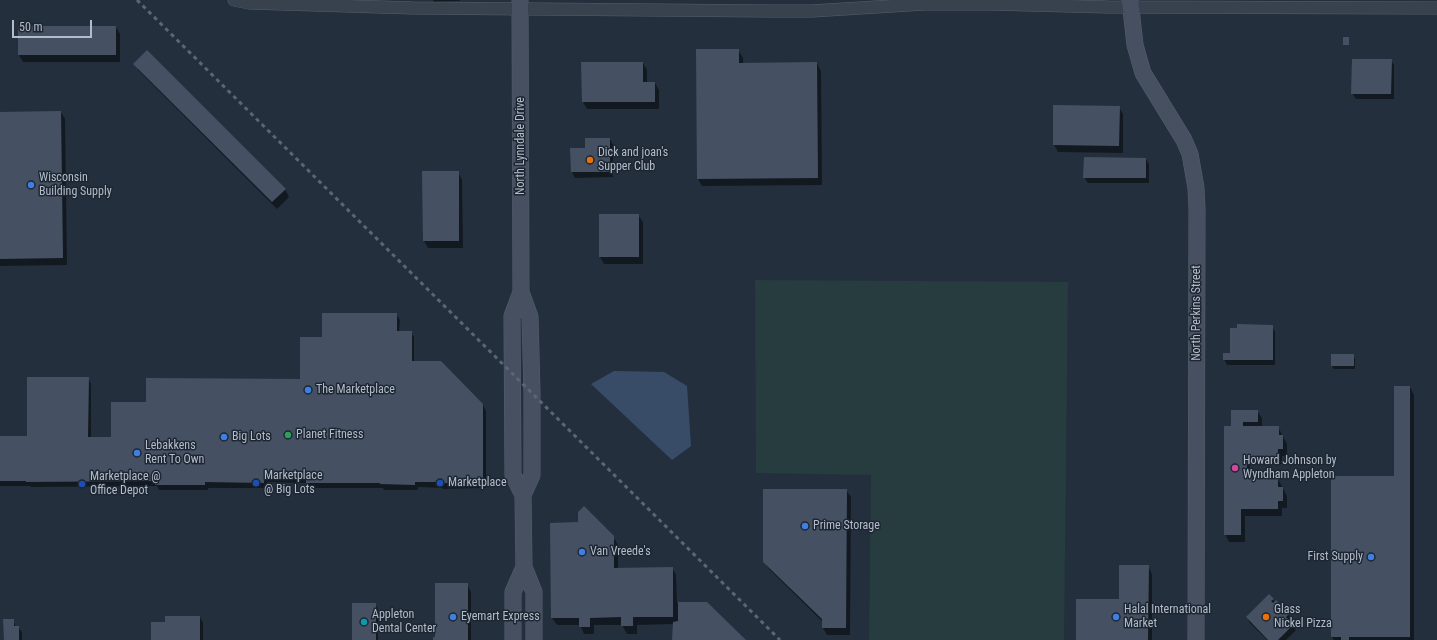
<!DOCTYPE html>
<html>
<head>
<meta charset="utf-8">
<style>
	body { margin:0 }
	#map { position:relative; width:1437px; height:640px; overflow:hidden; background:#242f3e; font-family:"Roboto Condensed",sans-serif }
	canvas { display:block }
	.scale { position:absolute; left:12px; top:20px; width:80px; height:18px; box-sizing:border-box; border:2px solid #b4bcc9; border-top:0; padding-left:5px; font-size:12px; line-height:14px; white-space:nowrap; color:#b4bcc9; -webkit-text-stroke:3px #1d2633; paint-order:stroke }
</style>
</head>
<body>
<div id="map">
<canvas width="1437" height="640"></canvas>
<div class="scale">50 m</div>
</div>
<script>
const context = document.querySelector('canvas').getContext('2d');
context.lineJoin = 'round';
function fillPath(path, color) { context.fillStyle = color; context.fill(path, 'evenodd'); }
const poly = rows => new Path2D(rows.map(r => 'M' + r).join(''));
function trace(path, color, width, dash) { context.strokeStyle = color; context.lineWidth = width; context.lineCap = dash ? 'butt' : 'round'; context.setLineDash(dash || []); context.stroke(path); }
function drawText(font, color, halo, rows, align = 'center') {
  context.font = font + ' "Roboto Condensed",sans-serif'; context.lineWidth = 3; context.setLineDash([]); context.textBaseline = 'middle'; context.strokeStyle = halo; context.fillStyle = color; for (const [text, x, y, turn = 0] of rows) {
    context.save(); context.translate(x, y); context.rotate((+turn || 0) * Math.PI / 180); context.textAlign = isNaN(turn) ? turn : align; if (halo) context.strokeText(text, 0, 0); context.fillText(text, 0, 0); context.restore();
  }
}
fillPath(poly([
	[755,280,1068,282,1064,640,869,640,871,475,756,473]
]), '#263c3f');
fillPath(poly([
	[614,371,664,372,687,386,691,446,672,460,591,384]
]), '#394c67');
fillPath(poly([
	[433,0,460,0,460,1,434,2],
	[116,27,120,34,120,62,23,62,19,55],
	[738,50,743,58,743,64,817,63,821,71,822,185,702,186,698,179],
	[1391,60,1394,65,1394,99,1356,99,1352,93],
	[643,63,647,70,647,83,655,83,659,90,659,109,587,109,583,102],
	[135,64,285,189,289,197,277,209,139,71],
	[1119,107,1123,114,1123,153,1058,152,1054,145],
	[61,112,65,119,67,265,0,266,0,113],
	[610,139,613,145,613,177,575,178,572,172,571,149,586,149],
	[1146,159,1149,164,1149,183,1088,183,1084,177],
	[458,172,462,180,463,248,428,248,424,241],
	[638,215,643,222,643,264,604,264,600,257],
	[396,314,400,320,399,332,411,332,414,337,414,362,483,405,486,411,486,488,443,489,442,488,418,487,418,490,384,490,383,488,310,488,307,483,267,482,267,488,208,488,208,490,159,490,157,486,31,487,30,486,0,486,0,437,28,437,88,378,91,384,91,438,112,438,147,403,301,380,323,338],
	[1272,326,1275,332,1275,365,1227,365,1224,359],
	[1353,355,1355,359,1355,369,1334,369,1332,366],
	[1410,387,1414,395,1414,640,1334,640,1332,637,1395,477],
	[1257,411,1262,418,1262,427,1278,427,1287,444,1287,456,1282,456,1282,464,1250,464,1250,479,1278,479,1287,496,1287,508,1282,508,1282,516,1245,516,1245,542,1229,542,1225,534,1232,427],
	[846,490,851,497,850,635,827,635,823,628,823,622,769,569,764,562],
	[613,537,618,545,618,569,672,568,676,575,677,603,707,603,745,640,673,640,674,624,637,625,637,634,627,634,622,625,594,625,594,634,584,634,580,625,557,625,552,618],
	[1148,566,1152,574,1152,640,1077,640,1120,600],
	[467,584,471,592,471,640,434,640],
	[1273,599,1275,603,1288,614,1292,620,1290,622,1296,630,1286,640,1267,640,1250,623,1247,618],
	[375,604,378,609,378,640,353,640],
	[200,617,203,623,203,640,152,640,166,623],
	[13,620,16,627,18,627,22,632,22,640,5,640]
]), '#0007');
fillPath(poly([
	[18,26,116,26,116,55,18,55],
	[1343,37,1349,37,1349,45,1343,45],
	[696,49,739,49,739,63,817,62,818,178,697,179],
	[147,50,286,189,272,202,133,64],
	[1352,59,1392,59,1391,94,1351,94],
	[581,62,643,62,643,82,655,82,655,102,582,102],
	[1053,105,1120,106,1119,146,1053,145],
	[61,111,63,258,0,259,0,112],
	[585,138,610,138,610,172,571,172,570,148,585,148],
	[1084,157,1146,158,1146,178,1083,178],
	[422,171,459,171,459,241,423,241],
	[599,214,639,214,639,257,599,257],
	[322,313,397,313,397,331,412,331,412,361,441,361,483,404,483,483,439,483,439,482,415,482,415,485,380,484,380,483,306,483,306,477,264,477,264,483,205,482,205,485,155,485,155,481,26,482,26,481,0,481,0,436,27,436,27,377,89,377,88,437,111,437,111,402,146,402,146,378,300,379,300,337,322,337],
	[1237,324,1273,325,1273,360,1223,360,1223,353,1230,353,1230,328,1237,328],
	[1331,354,1354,354,1354,366,1331,366],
	[1394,386,1410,386,1410,637,1349,637,1349,640,1341,640,1341,637,1331,637,1331,476,1394,476],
	[1231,410,1258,410,1258,422,1243,422,1243,426,1279,426,1279,435,1283,435,1283,449,1278,449,1278,457,1247,457,1247,478,1278,478,1278,487,1283,487,1283,501,1278,501,1278,509,1241,509,1241,535,1224,535,1224,426,1231,426],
	[763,489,847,489,846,628,822,628,822,619,763,562],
	[584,506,614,536,614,568,673,567,673,617,633,617,633,626,621,626,621,617,590,618,590,627,579,627,579,618,551,618,550,523,578,522,578,512],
	[1119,565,1149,565,1148,640,1076,640,1076,599,1119,599],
	[435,583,468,583,468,640,433,640,433,637,435,637],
	[1269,594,1274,599,1271,601,1273,603,1276,600,1289,614,1286,617,1294,624,1278,640,1268,640,1246,617],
	[678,602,707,602,746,640,672,640,673,622,678,621],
	[352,603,376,603,376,640,352,640],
	[165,616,200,616,200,640,151,640,151,622,165,622],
	[3,619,14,619,14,626,19,626,19,640,4,640]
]), '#455162');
const street = poly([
	[234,0,249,3,413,8,771,11,812,11,924,4,991,4,1108,7,1437,8]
]);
const secondary = poly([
	[520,0,521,292,530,317,532,393,532,475,523,495,524,567,534,592,534,640],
	[1130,0,1135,45,1143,73,1184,140,1190,154,1196,188,1197,209,1196,640],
	[521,292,512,316,513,475,523,495],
	[513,640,513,592,524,567]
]);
trace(street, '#565f6c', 13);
trace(secondary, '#565f6c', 17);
trace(street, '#38414e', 12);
trace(secondary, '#465061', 16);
trace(poly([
	[137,0,780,640]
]), '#5a6575', 3, [4, 4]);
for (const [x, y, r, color] of [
	[590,160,4,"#e8710a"],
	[31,185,4,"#3f7fe0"],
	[308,390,4,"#3f7fe0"],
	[288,435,4,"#2e9e5b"],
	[224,437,4,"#3f7fe0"],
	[137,453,4,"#3f7fe0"],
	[1235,468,4,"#d1479c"],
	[256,483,4,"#1a4fb4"],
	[440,483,4,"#1a4fb4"],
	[82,484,4,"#1a4fb4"],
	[805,526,4,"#3f7fe0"],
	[582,552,4,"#3f7fe0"],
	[1371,557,4,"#3f7fe0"],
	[453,617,4,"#3f7fe0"],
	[1116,617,4,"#3f7fe0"],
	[1266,617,4,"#e8710a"],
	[364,622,4,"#0f9aa8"]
]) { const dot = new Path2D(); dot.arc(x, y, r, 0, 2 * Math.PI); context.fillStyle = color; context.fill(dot); trace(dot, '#1d2633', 1.5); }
drawText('12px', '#b4bcc9', '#1d2633', [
	["North Lynndale Drive",521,146,-90],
	["North Perkins Street",1197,313,-90]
]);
drawText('12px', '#b4bcc9', '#1d2633', [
	["Dick and joan's",598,153],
	["Supper Club",598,167],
	["Wisconsin",39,178],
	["Building Supply",39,192],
	["The Marketplace",316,390],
	["Planet Fitness",296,435],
	["Big Lots",232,437],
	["Lebakkens",145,446],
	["Rent To Own",145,460],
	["Howard Johnson by",1243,461],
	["Wyndham Appleton",1243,475],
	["Marketplace",264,476],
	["@ Big Lots",264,490],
	["Marketplace @",90,477],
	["Office Depot",90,491],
	["Marketplace",448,483],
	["Prime Storage",813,526],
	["Van Vreede's",590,552],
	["First Supply",1363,557,"right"],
	["Halal International",1124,610],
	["Market",1124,624],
	["Glass",1274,610],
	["Nickel Pizza",1274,624],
	["Appleton",372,615],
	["Dental Center",372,629],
	["Eyemart Express",461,617]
], 'left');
</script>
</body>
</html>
